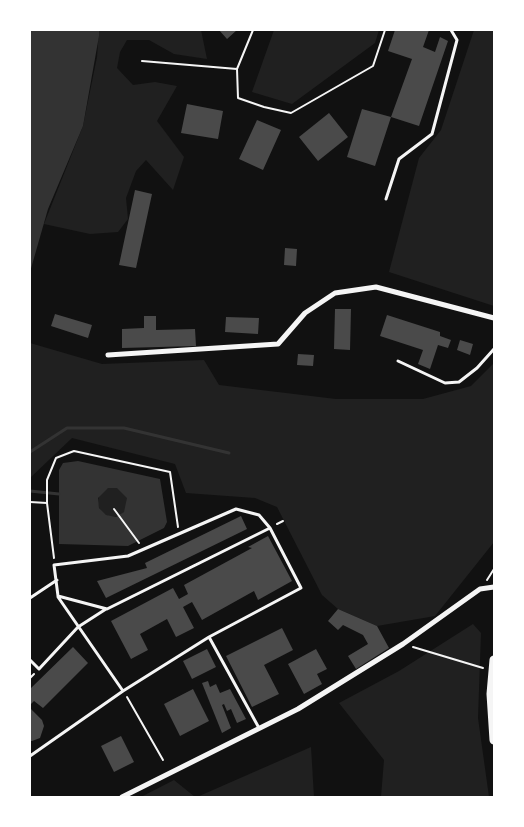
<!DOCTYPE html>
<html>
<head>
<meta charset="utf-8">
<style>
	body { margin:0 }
	#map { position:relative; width:524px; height:827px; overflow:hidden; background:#111; font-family:"Work Sans",sans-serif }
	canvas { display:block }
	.frame { position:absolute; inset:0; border:31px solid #fff; pointer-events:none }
</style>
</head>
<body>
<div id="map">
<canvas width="524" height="827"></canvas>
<div class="frame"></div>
</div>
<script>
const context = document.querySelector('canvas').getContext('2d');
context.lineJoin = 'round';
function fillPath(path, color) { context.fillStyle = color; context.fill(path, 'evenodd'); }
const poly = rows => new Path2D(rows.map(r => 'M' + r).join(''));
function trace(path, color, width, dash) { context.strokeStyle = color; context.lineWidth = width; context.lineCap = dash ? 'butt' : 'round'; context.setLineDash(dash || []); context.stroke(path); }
fillPath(poly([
	[99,30,201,30,207,59,174,54,149,40,127,40,120,52,117,68,133,85,155,82,177,86,157,121,184,157,173,190,146,160,136,171,126,198,128,219,118,232,90,234,44,224,83,126,97,57],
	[274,30,379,30,375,43,292,104,252,92],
	[474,30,494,30,494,306,389,272,419,158,441,130],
	[30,343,102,364,204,360,219,385,336,399,423,399,471,386,494,363,494,542,435,616,377,626,338,609,322,595,277,507,255,498,186,493,175,464,72,438,30,478],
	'98 502a15 15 0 1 1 30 0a15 15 0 1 1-30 0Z',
	[473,624,481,633,478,718,489,797,381,797,384,760,339,703,399,671],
	[311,747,314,797,197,797],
	[174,780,195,797,141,797]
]), '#202020');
fillPath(poly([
	[30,30,99,30,99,36,83,126,48,209,30,272],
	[78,461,160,479,167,522,164,528,128,546,59,544,59,470,63,463],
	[108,488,117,488,127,498,124,512,116,517,106,515,99,508,98,498]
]), '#333');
trace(poly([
	[30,452,67,428,124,428,229,453],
	[30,491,59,494]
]), '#333', 3);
fillPath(poly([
	[219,30,237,30,227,39],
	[395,30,429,30,423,47,435,52,440,37,448,41,419,126,391,117,412,59,388,51],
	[187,104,223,111,218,139,181,133],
	[362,109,391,117,375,166,347,157],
	[329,113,348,137,318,161,299,137],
	[257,120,281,130,263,170,239,159],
	[135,190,152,194,136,268,119,265],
	[285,248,297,249,296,266,284,265],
	[335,309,351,309,350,350,334,349],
	[55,314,92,325,88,338,51,326],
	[387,315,440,332,440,336,451,340,448,348,438,345,430,369,418,364,423,350,380,336],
	[144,316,156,316,156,330,195,329,196,346,122,348,122,329,144,328],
	[226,317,259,318,258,334,225,332],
	[460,340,473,344,470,355,457,350],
	[298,354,314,355,313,366,297,365],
	[241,516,247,529,106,598,97,581,147,568,145,563],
	[268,536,292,581,258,600,254,591,202,620,192,602,183,607,194,628,176,637,167,619,140,634,148,650,131,659,111,621,173,588,179,599,188,594,184,585,252,548,248,547],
	[338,609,377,626,389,648,356,669,348,656,368,644,363,635,343,625,338,630,328,621],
	[282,628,293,650,264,665,279,694,252,707,226,656],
	[73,647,88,663,43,708,34,701,30,705,30,689],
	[207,649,216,667,192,679,183,661],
	[316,649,327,669,317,674,322,684,304,694,288,664],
	[208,681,210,687,216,684,220,693,230,689,246,719,237,723,231,709,227,711,224,704,222,705,231,728,222,733,202,683],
	[193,689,209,721,180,736,164,704],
	[30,708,42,720,44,726,40,738,32,741,30,741],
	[121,736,134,762,114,772,101,746]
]), '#4a4a4a');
trace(poly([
	[253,30,237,69,238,98,264,107,291,113,373,66,385,30],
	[142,61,237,69],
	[30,502,47,503,54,558],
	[47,503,47,480,56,458,74,451,170,472,178,527],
	[114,509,139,543],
	[277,524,283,521],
	[487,580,494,569],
	[413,647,483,668],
	[30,678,34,674],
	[127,697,163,760]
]), '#f5f5f5', 2);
trace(poly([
	[386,199,399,159,432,134,457,40,451,30],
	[398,361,445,383,459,382,477,368,494,349],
	[236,509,259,515,270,528,107,609,58,596,54,565,128,556,236,509],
	[58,597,123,691],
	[30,598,57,580],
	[209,637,259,728],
	[30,660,39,669,78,627,106,609],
	[30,756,123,691,209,637,301,588,270,528]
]), '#f5f5f5', 3);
trace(poly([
	[108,355,278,344,305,313,335,293,376,287,494,318],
	[122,797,298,709,403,644,480,589,494,587]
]), '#f5f5f5', 5);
trace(poly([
	[494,660,491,694,494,740]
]), '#f5f5f5', 9);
</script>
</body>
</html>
